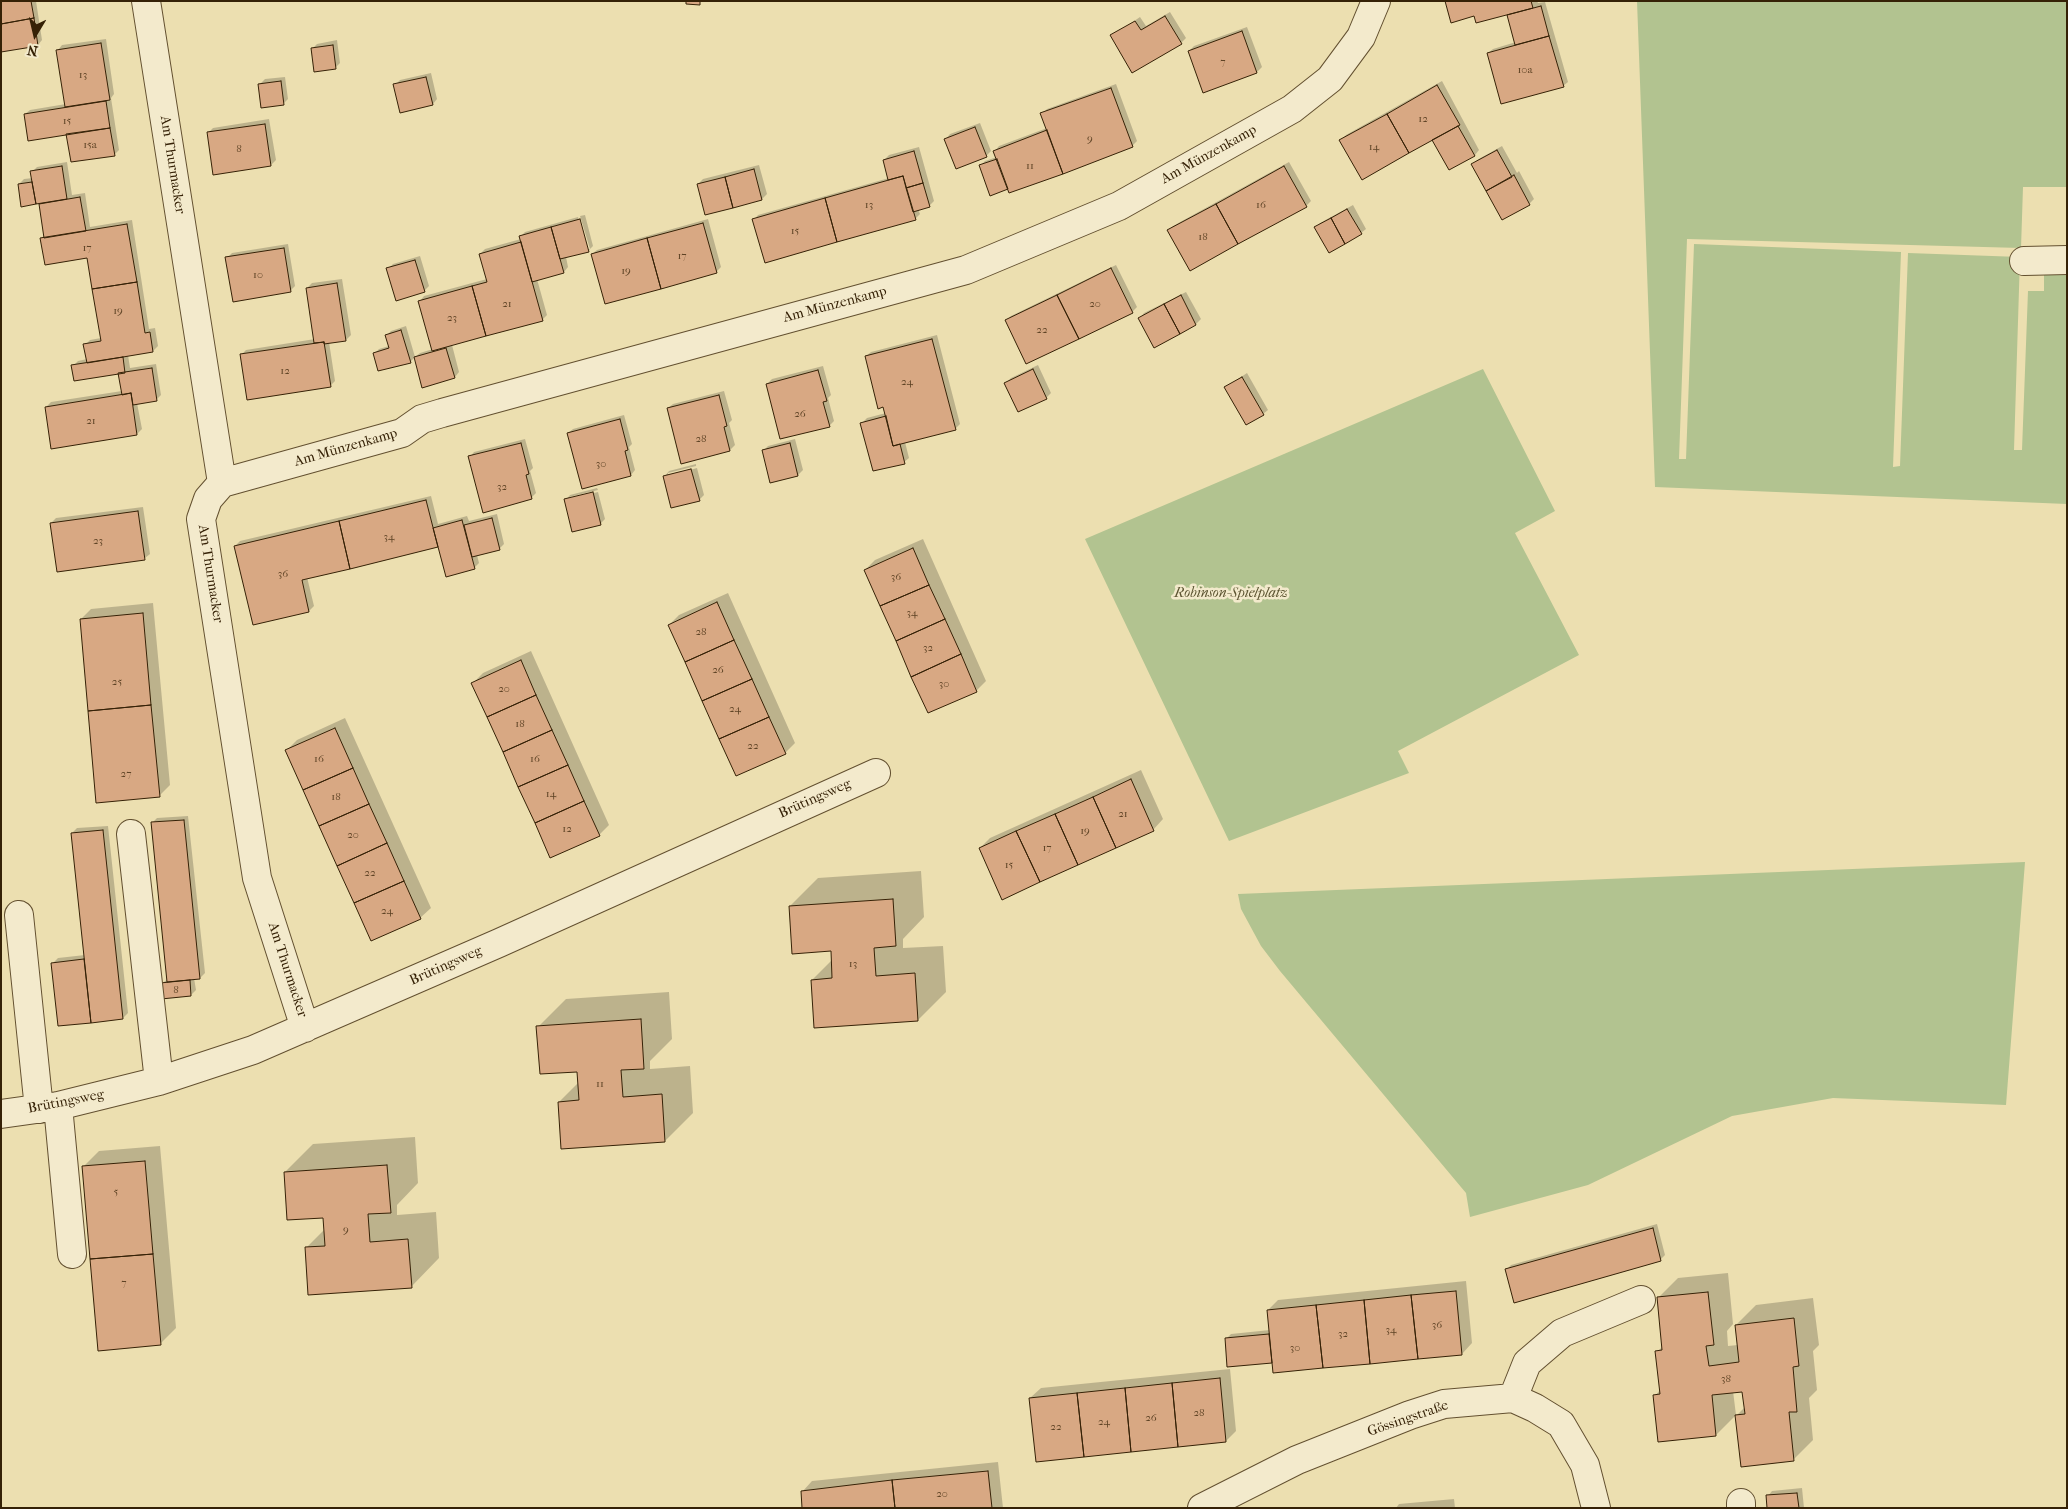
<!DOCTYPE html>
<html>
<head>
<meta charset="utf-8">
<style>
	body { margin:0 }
	#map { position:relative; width:2068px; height:1509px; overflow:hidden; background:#ecdfb0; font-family:"IM FELL French Canon",serif }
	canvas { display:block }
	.frame { position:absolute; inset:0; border:2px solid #352106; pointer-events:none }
	.north { position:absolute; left:10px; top:10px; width:50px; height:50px; -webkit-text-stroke:4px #f3eacc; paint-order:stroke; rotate:189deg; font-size:14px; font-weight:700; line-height:20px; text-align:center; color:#352106 }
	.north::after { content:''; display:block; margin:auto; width:18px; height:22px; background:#352106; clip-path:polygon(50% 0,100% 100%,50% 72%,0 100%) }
</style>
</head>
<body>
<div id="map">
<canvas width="2068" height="1509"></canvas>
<div class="frame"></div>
<div class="north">N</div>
</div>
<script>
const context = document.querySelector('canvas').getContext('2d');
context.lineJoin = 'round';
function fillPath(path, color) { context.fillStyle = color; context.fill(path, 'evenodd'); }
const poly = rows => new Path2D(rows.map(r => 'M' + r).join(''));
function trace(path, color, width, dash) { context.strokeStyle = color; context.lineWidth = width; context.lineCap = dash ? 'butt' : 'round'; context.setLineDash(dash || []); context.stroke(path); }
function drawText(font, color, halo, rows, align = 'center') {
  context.font = font + ' "IM FELL French Canon",serif'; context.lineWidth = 5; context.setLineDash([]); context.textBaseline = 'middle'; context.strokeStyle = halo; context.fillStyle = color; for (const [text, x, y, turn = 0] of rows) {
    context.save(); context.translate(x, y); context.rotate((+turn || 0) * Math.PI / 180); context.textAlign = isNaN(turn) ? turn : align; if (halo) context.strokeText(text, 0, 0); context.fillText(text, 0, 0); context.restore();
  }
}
fillPath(poly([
	[1637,1,2067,1,2067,187,2023,187,2021,248,1687,239,1679,459,1686,459,1694,244,1901,252,1893,467,1900,466,1908,253,2020,257,2014,450,2022,450,2028,291,2044,291,2044,271,2067,270,2067,504,1655,487],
	[1483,369,1555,511,1515,533,1579,655,1398,751,1409,773,1229,841,1085,539],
	[2025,862,2006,1105,1833,1098,1732,1116,1588,1185,1470,1217,1466,1193,1280,971,1261,946,1241,909,1238,894]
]), '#b2c390');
fillPath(poly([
	[1,1,36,1,42,40,38,45],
	[1446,1,1537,1,1538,3,1545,2,1568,82,1563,86,1488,53,1493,49,1516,42,1508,13,1475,15],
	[1170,12,1186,38,1181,43,1133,72,1112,36,1140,17,1146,26],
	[1247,27,1262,67,1257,72,1204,91,1189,51,1194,46],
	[106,39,114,94,111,98,119,150,114,155,25,114,30,110,66,104,58,50,62,45],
	[337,40,340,63,335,68,312,49,317,44],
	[431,73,437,99,433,104,395,85,400,80],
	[285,77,288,99,283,104,260,84,265,79],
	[1442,81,1479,150,1475,155,1449,169,1433,139,1341,140,1346,135],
	[1116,84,1137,141,1132,146,1008,187,980,166,985,161,997,157,995,151,999,146,1047,128,1042,114,1047,109],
	[269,119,276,160,271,165,208,133,213,128],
	[980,123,991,151,986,156,946,139,950,134],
	[1502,146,1517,173,1519,171,1534,199,1529,204,1473,165,1477,160],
	[919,147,934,201,929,206,918,209,920,214,915,219,754,220,758,215,889,178,884,160,889,155],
	[67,162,72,195,85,193,90,227,132,220,149,329,155,328,158,346,153,351,128,355,130,368,156,364,161,395,156,400,137,403,142,429,137,434,46,407,51,402,122,391,119,372,73,366,78,361,87,359,85,345,90,340,101,338,88,257,42,239,45,235,40,202,19,184,24,179,33,178,32,172,37,167],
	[1289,162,1311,201,1306,206,1169,230,1173,226],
	[759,165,767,194,762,199,706,213,698,184,703,179],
	[1353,205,1366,229,1361,233,1316,228,1320,223],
	[585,215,593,246,588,251,566,257,568,267,564,272,537,279,547,315,542,320,452,345,459,372,455,377,415,357,410,362,374,354,379,349,389,346,386,336,391,331,406,326,415,357,420,353,433,349,420,301,424,296,487,279,480,254,485,249,521,239,520,237,525,232,578,217,587,249,590,249,580,216],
	[708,219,721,267,716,272,592,254,597,250],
	[288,244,295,286,290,291,227,258,232,253],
	[420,256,429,286,424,291,388,269,393,264],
	[1116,265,1137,307,1132,312,1006,321,1011,316],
	[342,279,351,335,346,340,329,342,335,381,330,386,241,355,246,350,315,339,307,288,312,283],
	[1186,292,1201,319,1196,324,1154,346,1140,318,1144,313],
	[937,335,960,424,955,429,905,442,909,458,904,462,862,423,867,418,886,413,866,356,871,352],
	[1038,365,1051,393,1046,398,1006,383,1011,378],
	[823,366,831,395,828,398,834,421,829,426,767,384,772,379],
	[1247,373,1268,410,1263,414,1226,387],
	[724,391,732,420,729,423,735,445,730,450,682,463,668,408,673,404],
	[624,415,632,444,629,447,635,470,631,475,568,433,573,429],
	[525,439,533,468,530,471,536,493,531,498,470,457,474,452],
	[795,439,803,470,798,475,771,481,763,451,768,446],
	[696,464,696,466,668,473,668,476,697,468,704,495,699,500,665,476,669,471],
	[597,488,598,490,569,497,569,499,598,492,605,519,600,524,566,500,570,495],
	[431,496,438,524,467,516,469,521,497,514,504,544,499,549,477,555,479,563,474,568,439,545,307,577,314,606,309,611,253,623,235,546,240,541],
	[143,507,150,554,145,558,58,571,51,523,56,518],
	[923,539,986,681,976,691,865,570,875,560],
	[728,593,795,743,785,753,669,625,679,615],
	[153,603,170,785,159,796,81,619,91,609],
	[531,651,609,825,599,835,473,683,483,673],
	[345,718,431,908,420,918,287,750,297,740],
	[1141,770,1163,819,1153,830,980,848,990,838],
	[188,816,205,973,200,978,194,978,196,990,191,995,161,984,168,979,152,823,157,818],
	[108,826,128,1013,123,1018,59,1024,53,963,58,958,85,955,72,833,77,828],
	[921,871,924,917,903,939,903,948,943,946,946,992,918,1020,812,980,832,960,832,950,790,906,818,878],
	[669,992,672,1039,650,1061,650,1069,690,1066,693,1113,665,1141,562,1148,559,1102,579,1082,578,1071,538,1027,566,999],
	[415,1137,418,1183,397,1205,397,1215,436,1212,439,1258,411,1287,306,1248,325,1229,324,1216,285,1172,313,1144],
	[160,1146,176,1328,160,1344,83,1167,99,1151],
	[1657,1224,1665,1255,1660,1260,1506,1270,1511,1265],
	[1728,1273,1733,1324,1727,1331,1728,1346,1738,1345,1736,1325,1756,1305,1813,1298,1819,1345,1813,1351,1817,1390,1809,1398,1813,1440,1793,1460,1736,1416,1745,1407,1743,1390,1733,1391,1736,1415,1716,1435,1655,1396,1660,1390,1657,1352,1663,1346,1658,1298,1678,1278],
	[1466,1281,1472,1343,1462,1354,1273,1360,1271,1362,1226,1339,1231,1334,1270,1330,1268,1310,1278,1300],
	[1230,1369,1236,1431,1226,1441,1030,1398,1041,1388],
	[998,1462,1003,1508,804,1508,802,1492,812,1481],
	[1802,1488,1804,1508,1769,1508,1768,1496,1772,1491],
	[1454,1499,1455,1508,1396,1508,1399,1504]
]), '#0003');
const building = poly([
	[1,1,31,1,34,18,1,24,1,1],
	[686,1,700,1,700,5,686,4,686,1],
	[1445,1,1531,1,1533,8,1476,23,1474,16,1451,23,1445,1],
	[1541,6,1549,36,1515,45,1507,15,1541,6],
	[1165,16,1182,44,1132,73,1110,35,1135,21,1141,30,1165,16],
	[34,18,38,46,1,52,1,24,34,18],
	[1242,31,1257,73,1203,93,1188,51,1242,31],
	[1549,36,1564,87,1501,104,1487,53,1549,36],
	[101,43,110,100,65,107,56,50,101,43],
	[333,45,336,69,314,72,311,48,333,45],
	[426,77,433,105,400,113,393,84,426,77],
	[281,81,284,105,261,108,258,84,281,81],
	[1437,85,1460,125,1409,153,1387,114,1437,85],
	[1111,88,1133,147,1063,174,1040,113,1111,88],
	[106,101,110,128,28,141,24,114,106,101],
	[1387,114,1409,153,1362,180,1339,140,1387,114],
	[265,124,271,166,213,175,207,132,265,124],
	[1458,126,1475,156,1449,170,1432,140,1458,126],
	[975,127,987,157,956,169,944,139,975,127],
	[110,128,115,156,71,162,66,134,110,128],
	[1047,130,1063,174,1009,193,993,151,1047,130],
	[1497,150,1512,177,1486,191,1471,164,1497,150],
	[914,151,923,183,906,188,903,176,888,180,883,160,914,151],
	[997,159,1008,189,990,196,979,165,997,159],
	[62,166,67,199,36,204,30,171,62,166],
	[1284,166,1307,207,1238,244,1216,204,1284,166],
	[754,169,762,200,733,208,725,177,754,169],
	[1514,175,1530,205,1502,220,1486,191,1514,175],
	[903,176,916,220,837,242,825,198,903,176],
	[725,177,733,208,705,215,697,184,725,177],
	[32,182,36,204,21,207,18,184,32,182],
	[923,183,930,207,913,212,906,188,923,183],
	[80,197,86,231,44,238,39,204,80,197],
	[825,198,837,242,765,263,752,219,825,198],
	[1216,204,1238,244,1190,271,1167,230,1216,204],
	[1347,209,1362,234,1345,244,1331,218,1347,209],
	[1331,218,1345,244,1329,253,1314,227,1331,218],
	[580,219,589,252,560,259,551,227,580,219],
	[703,223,717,273,661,289,647,238,703,223],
	[127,224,137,282,92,289,87,258,45,265,40,238,127,224],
	[551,227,564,273,532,282,519,236,551,227],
	[647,238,661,289,605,304,591,254,647,238],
	[521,242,543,321,486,336,472,286,487,282,479,254,521,242],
	[284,248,291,292,233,302,225,257,284,248],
	[415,260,425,292,396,301,386,268,415,260],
	[1111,268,1133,313,1079,339,1057,295,1111,268],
	[137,282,145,333,150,332,153,352,87,363,83,344,101,341,92,289,137,282],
	[337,283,346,341,324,344,324,342,314,343,306,288,337,283],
	[472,286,486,336,432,351,418,301,472,286],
	[1057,295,1079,339,1026,364,1005,320,1057,295],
	[1181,295,1196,325,1180,334,1164,304,1181,295],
	[1164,304,1180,334,1154,348,1138,318,1164,304],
	[401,330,411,363,378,371,373,353,389,348,385,335,401,330],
	[932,339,956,430,893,446,883,407,878,409,865,356,932,339],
	[324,342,331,387,247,400,240,354,324,342],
	[446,348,455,378,422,388,414,357,446,348],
	[123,357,125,373,74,381,71,365,123,357],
	[152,368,157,401,133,405,131,393,122,395,118,373,152,368],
	[1033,369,1047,399,1018,412,1004,383,1033,369],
	[818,370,827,401,823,402,830,427,780,439,766,384,818,370],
	[1242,377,1264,415,1246,425,1224,387,1242,377],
	[131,393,137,435,51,449,45,407,131,393],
	[719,395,727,426,724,427,730,451,681,464,667,408,719,395],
	[886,416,893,446,900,444,905,464,873,471,860,423,886,416],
	[620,419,628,450,625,451,631,476,582,489,567,433,620,419],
	[521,443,529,474,526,475,532,499,483,513,468,456,521,443],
	[790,443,798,476,770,483,762,450,790,443],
	[691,469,700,501,671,508,663,476,691,469],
	[593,492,601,525,572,532,564,499,593,492],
	[426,500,438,547,350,569,339,521,426,500],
	[138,511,145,560,57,572,50,523,138,511],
	[492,518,500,550,472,557,464,525,492,518],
	[462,520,475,569,446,577,433,528,462,520],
	[339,521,350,569,302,580,309,612,253,625,234,546,339,521],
	[913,548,929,585,880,606,864,570,913,548],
	[929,585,945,619,896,641,880,606,929,585],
	[717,602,734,640,685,662,668,625,717,602],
	[143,613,151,705,88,711,80,619,143,613],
	[945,619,961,654,911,677,896,641,945,619],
	[734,640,752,679,702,701,685,662,734,640],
	[961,654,977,692,928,713,911,677,961,654],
	[521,660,536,695,487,717,471,683,521,660],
	[752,679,769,717,719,739,702,701,752,679],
	[536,695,552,730,503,752,487,717,536,695],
	[151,705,160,797,96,803,88,711,151,705],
	[769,717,786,754,736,776,719,739,769,717],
	[335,728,353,768,303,790,285,750,335,728],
	[552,730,568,765,518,787,503,752,552,730],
	[568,765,584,801,535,823,518,787,568,765],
	[353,768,369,804,319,826,303,790,353,768],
	[1131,779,1154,831,1116,848,1093,797,1131,779],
	[1093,797,1116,848,1078,865,1055,814,1093,797],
	[584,801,600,836,550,858,535,823,584,801],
	[369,804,387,843,337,866,319,826,369,804],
	[1055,814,1078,865,1040,882,1016,831,1055,814],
	[184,820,200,979,167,982,151,822,184,820],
	[103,830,123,1019,91,1023,71,833,103,830],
	[1016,831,1040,882,1002,900,979,848,1016,831],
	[387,843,404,881,354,903,337,866,387,843],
	[404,881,421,919,371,941,354,903,404,881],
	[893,899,896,946,874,948,876,976,915,973,918,1021,814,1028,811,980,832,978,831,951,792,954,789,906,893,899],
	[84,959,91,1023,58,1026,51,963,84,959],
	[190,980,191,996,161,999,160,983,190,980],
	[641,1019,644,1069,621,1070,623,1097,662,1094,665,1142,561,1149,558,1102,579,1100,577,1072,540,1074,536,1026,641,1019],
	[145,1161,153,1254,90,1259,82,1166,145,1161],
	[387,1165,391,1213,368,1214,370,1242,408,1239,412,1288,308,1295,305,1247,325,1246,323,1218,287,1220,284,1172,387,1165],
	[1653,1228,1661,1261,1514,1303,1505,1269,1653,1228],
	[153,1254,161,1345,98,1351,90,1259,153,1254],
	[1456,1291,1462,1355,1418,1359,1411,1295,1456,1291],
	[1708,1292,1714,1345,1706,1346,1709,1366,1739,1362,1735,1325,1794,1318,1799,1366,1793,1367,1797,1412,1789,1412,1794,1461,1741,1467,1735,1415,1745,1414,1742,1392,1712,1395,1716,1436,1658,1442,1653,1395,1660,1394,1655,1351,1662,1350,1657,1297,1708,1292],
	[1411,1295,1418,1359,1370,1364,1364,1300,1411,1295],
	[1364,1300,1370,1364,1323,1368,1316,1305,1364,1300],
	[1316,1305,1323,1368,1273,1373,1267,1310,1316,1305],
	[1269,1334,1272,1363,1227,1367,1225,1338,1269,1334],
	[1220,1378,1226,1442,1178,1447,1172,1383,1220,1378],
	[1172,1383,1178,1447,1131,1452,1125,1388,1172,1383],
	[1125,1388,1131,1452,1084,1457,1077,1393,1125,1388],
	[1077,1393,1084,1457,1036,1462,1029,1398,1077,1393],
	[988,1471,992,1508,895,1508,892,1480,988,1471],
	[892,1480,895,1508,802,1508,801,1491,892,1480],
	[1797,1493,1799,1508,1767,1508,1766,1495,1797,1493]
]);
fillPath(building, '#d8a883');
trace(building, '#352106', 1);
const minor = poly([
	[146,1,222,483],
	[2024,261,2067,260],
	[222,483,402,433,422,419,442,413,966,270,1119,206,1292,109,1330,79,1361,37,1376,1],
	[222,483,208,499,201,519,257,878,305,1028],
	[131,834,159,1081],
	[19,915,39,1109],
	[58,1106,72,1254],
	[1,1114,58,1106,159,1081,253,1050,499,943,876,773],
	[1513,1398,1527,1363,1562,1333,1641,1300],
	[1741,1503,1741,1508],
	[1202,1508,1297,1460,1410,1415,1444,1404,1513,1398,1535,1408,1561,1424,1585,1465,1596,1508]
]);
trace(minor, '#635030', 30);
trace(minor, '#f3eacc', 28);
drawText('11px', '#5e4325', null, [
	["7",1223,62],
	["10a",1525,70],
	["13",83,75],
	["12",1423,119],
	["15",67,121],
	["9",1090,139],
	["15a",90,145],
	["14",1374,147],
	["8",239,149],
	["11",1030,166],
	["13",869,205],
	["16",1261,205],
	["15",795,231],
	["18",1203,237],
	["17",87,248],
	["17",682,256],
	["19",626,271],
	["10",258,275],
	["21",507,304],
	["20",1095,304],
	["19",118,311],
	["23",452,318],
	["22",1042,330],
	["12",285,371],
	["24",907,382],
	["26",800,414],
	["21",91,421],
	["28",701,439],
	["30",601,464],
	["32",502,487],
	["34",389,537],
	["23",98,541],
	["36",283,574],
	["36",896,577],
	["34",912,613],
	["28",701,632],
	["32",928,648],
	["26",718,670],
	["25",117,682],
	["30",944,684],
	["20",504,689],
	["24",735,709],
	["18",520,724],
	["22",753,746],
	["16",319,759],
	["16",535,759],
	["27",126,774],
	["14",551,794],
	["18",336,797],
	["21",1123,814],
	["12",567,829],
	["19",1085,831],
	["20",353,835],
	["17",1047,848],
	["15",1009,865],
	["22",370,873],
	["24",387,911],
	["13",853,964],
	["8",176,990],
	["11",600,1084],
	["5",116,1192],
	["9",346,1230],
	["7",124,1283],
	["36",1437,1325],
	["34",1391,1330],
	["32",1343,1334],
	["30",1295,1348],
	["38",1726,1379],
	["28",1199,1413],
	["26",1151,1418],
	["24",1104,1422],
	["22",1056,1427],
	["20",942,1494]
]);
drawText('14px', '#352106', '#f3eacc', [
	["Am Münzenkamp",1209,155,-29],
	["Am Thurmacker",172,165,81],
	["Am Münzenkamp",835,305,-15],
	["Am Münzenkamp",346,448,-16],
	["Am Thurmacker",210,574,81],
	["Brütingsweg",815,799,-24],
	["Brütingsweg",446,966,-24],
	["Am Thurmacker",287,970,72],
	["Brütingsweg",66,1102,-11],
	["Gössingstraße",1408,1419,-19]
]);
drawText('italic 14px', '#5a522f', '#f3eacc', [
	["Robinson-Spielplatz",1231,594]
]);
</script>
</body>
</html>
